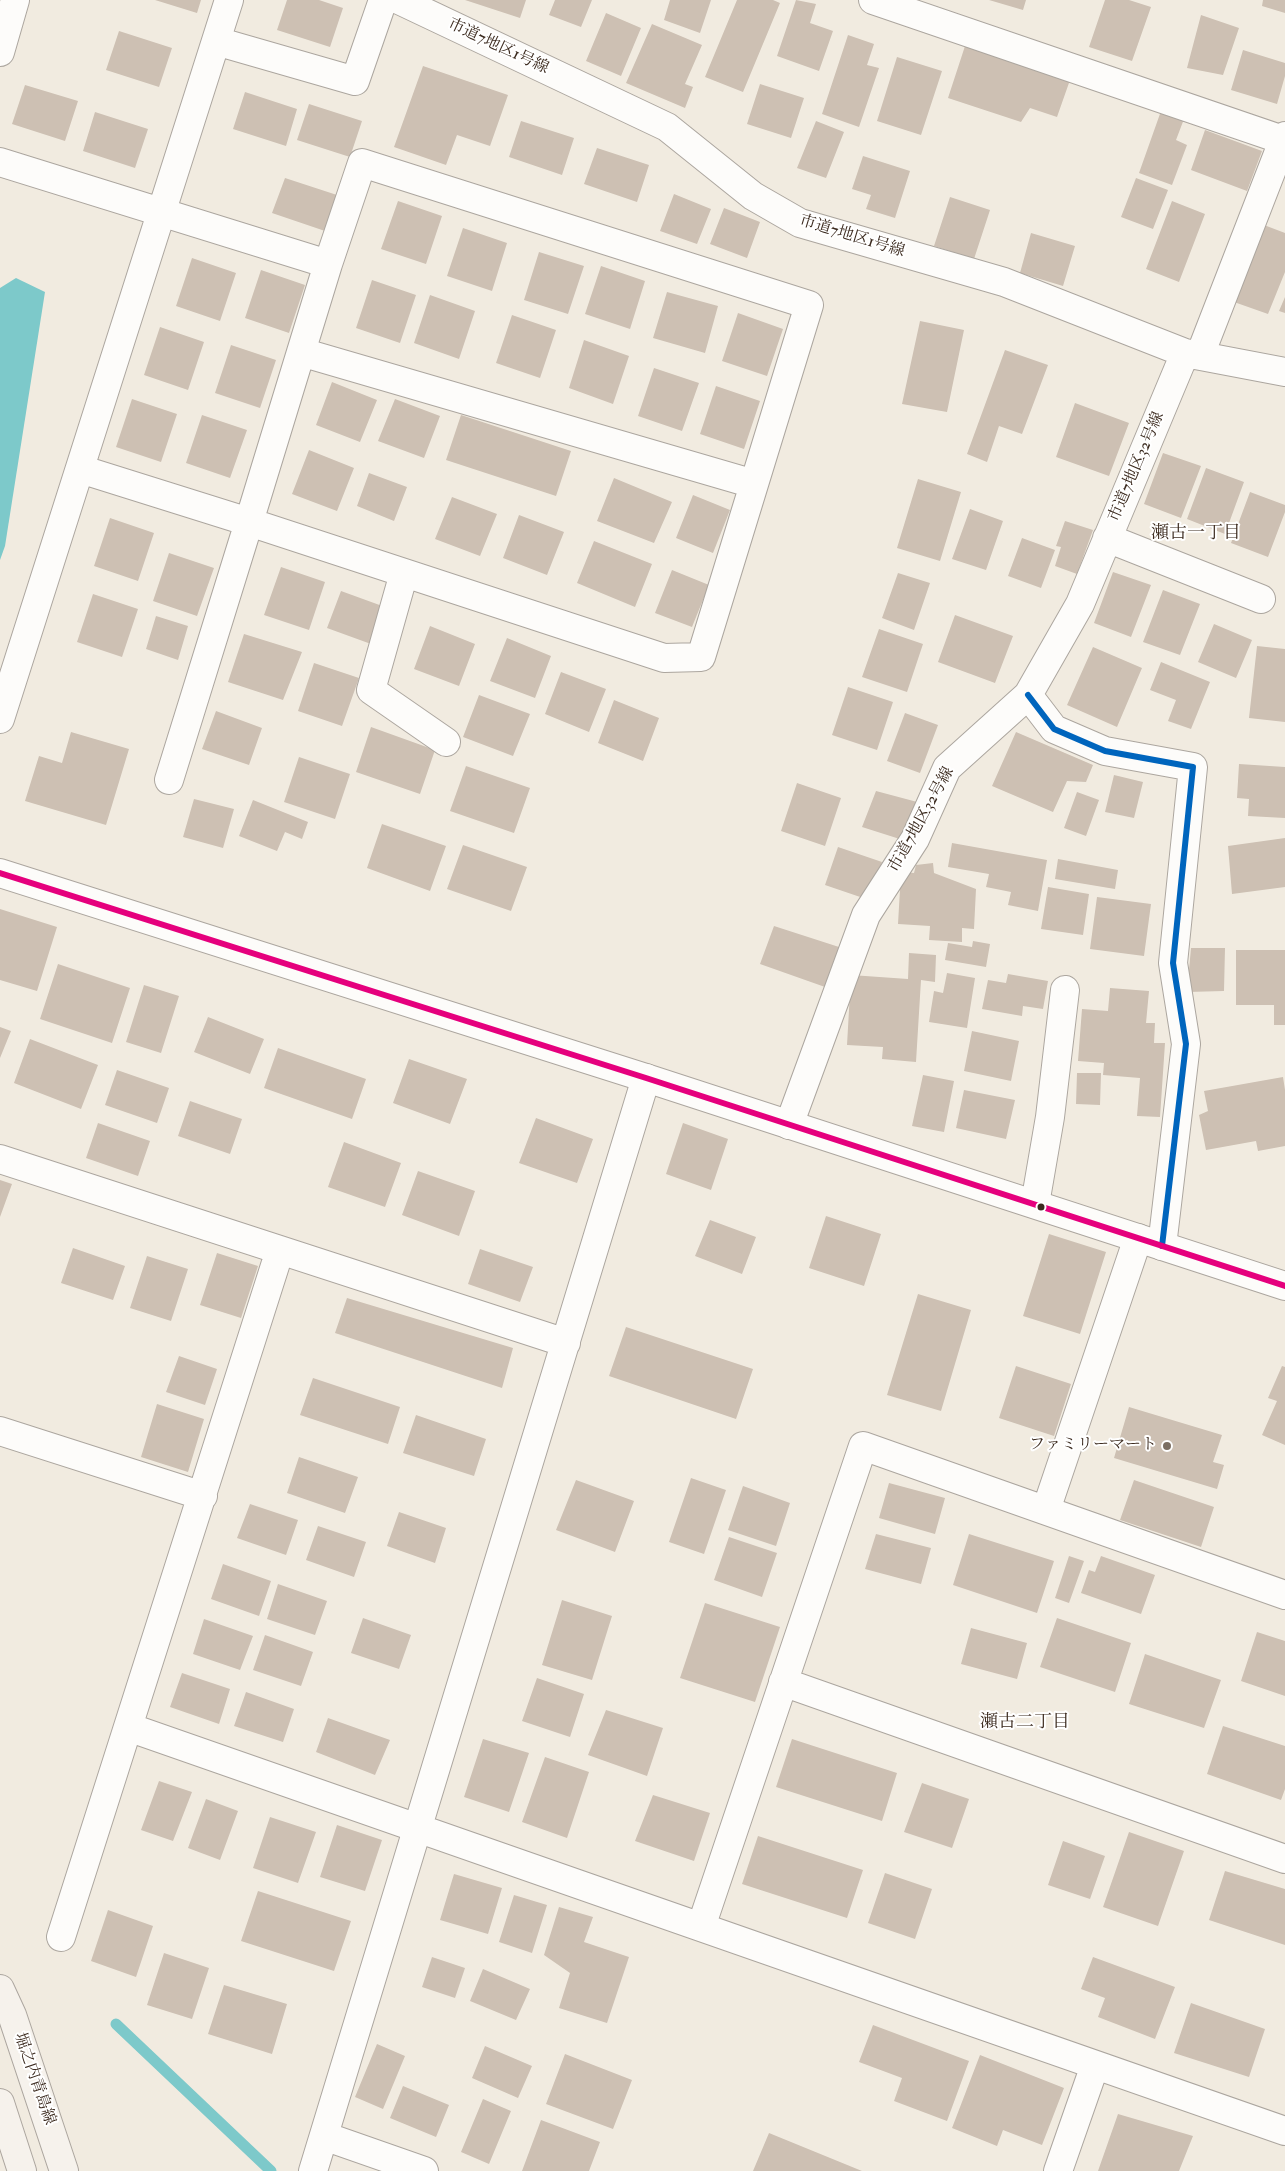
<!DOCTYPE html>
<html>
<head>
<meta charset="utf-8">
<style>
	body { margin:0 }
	canvas { display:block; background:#f1ebe0 }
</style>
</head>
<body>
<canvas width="1285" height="2171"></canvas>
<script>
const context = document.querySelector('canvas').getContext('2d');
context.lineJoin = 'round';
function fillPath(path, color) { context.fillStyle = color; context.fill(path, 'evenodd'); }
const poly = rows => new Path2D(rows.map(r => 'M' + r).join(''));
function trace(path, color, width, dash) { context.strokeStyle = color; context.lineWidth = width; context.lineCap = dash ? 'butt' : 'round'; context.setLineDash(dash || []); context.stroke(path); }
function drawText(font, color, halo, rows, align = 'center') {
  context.font = font + ' "IM FELL Double Pica","Noto Serif JP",serif'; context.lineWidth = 4; context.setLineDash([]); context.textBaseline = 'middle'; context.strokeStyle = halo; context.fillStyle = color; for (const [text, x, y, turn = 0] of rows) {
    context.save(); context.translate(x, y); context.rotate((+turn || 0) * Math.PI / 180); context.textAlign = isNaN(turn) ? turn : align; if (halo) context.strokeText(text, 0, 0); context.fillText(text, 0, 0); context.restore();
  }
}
fillPath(poly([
	[16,278,45,292,5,546,0,560,0,288]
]), '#7dc9ca');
trace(poly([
	[116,2024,271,2171]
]), '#7dc9ca', 11);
fillPath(poly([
	[155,0,201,0,197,13],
	[287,0,319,0,343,8,330,47,277,30],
	[465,0,526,0,520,18],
	[555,0,592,0,581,27,549,15],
	[670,0,711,0,700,33,664,20],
	[737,0,773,0,780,3,743,92,705,77],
	[796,0,816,4,810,23,833,31,819,71,777,56],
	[989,0,1026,0,1023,10],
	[1105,0,1129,0,1151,7,1132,61,1089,47],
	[1263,0,1285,0,1285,13,1262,6],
	[606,13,641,28,621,76,586,61],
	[1201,15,1239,28,1223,75,1187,68],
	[652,24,702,45,685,84,693,87,685,108,626,83],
	[119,31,172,48,159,87,106,70],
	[848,35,874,44,867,65,879,68,859,127,822,114],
	[965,46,1070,80,1057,117,1030,108,1021,122,948,98],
	[1243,50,1285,63,1285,76,1277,104,1231,90],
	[897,57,942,71,921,135,877,121],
	[423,66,508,95,490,146,457,135,446,165,394,147],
	[760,84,804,98,791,138,747,124],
	[25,85,78,101,65,141,12,124],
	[245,92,297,109,286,146,233,129],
	[309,104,362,121,350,157,297,140],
	[1161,111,1184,119,1176,140,1187,145,1172,185,1139,173],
	[95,112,148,129,135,168,83,151],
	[521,121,574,138,562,175,509,157],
	[816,121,844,132,826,178,797,168],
	[1205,130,1262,151,1247,191,1191,170],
	[597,148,649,165,637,202,584,184],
	[863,156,910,171,895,218,866,209,871,195,852,189],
	[285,178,337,195,325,231,272,213],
	[1136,178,1168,190,1153,229,1121,217],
	[674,194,711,209,697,244,660,231],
	[950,197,990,210,974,259,934,246],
	[398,201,442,216,426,264,381,249],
	[1172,201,1205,214,1179,282,1146,269],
	[724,208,760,222,747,258,710,244],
	[1264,225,1285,233,1285,272,1268,314,1234,302],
	[463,228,507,243,492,291,447,276],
	[1031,233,1075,246,1063,286,1020,273],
	[539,252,584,266,568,314,524,300],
	[192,258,236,273,220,321,176,306],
	[601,266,645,281,630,329,585,314],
	[261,270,305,285,289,333,245,318],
	[372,280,416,295,400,343,356,328],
	[667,292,718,306,705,353,653,338],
	[430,295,475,311,459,359,414,343],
	[1285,297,1285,313,1279,311],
	[738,313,783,329,767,376,722,361],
	[512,315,556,330,540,378,496,363],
	[920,321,964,330,947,412,902,404],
	[160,327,204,342,188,390,144,375],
	[584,340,629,356,613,404,569,388],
	[231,345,276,360,260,408,215,393],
	[1005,350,1048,365,1022,434,999,426,987,462,967,454],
	[654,368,699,383,682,431,638,416],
	[332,382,377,400,360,442,316,425],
	[716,386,760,401,744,449,700,434],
	[132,399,177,414,161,462,116,447],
	[395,399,440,416,424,458,378,441],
	[1075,403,1129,423,1109,476,1056,457],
	[202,415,247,430,230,478,186,463],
	[461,415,571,451,556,496,446,460],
	[309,450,354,468,337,511,292,494],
	[1163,453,1201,466,1181,518,1144,504],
	[1206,468,1244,482,1225,534,1187,519],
	[369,473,407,487,394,521,357,506],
	[614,478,672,502,654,543,597,521],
	[918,479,961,492,940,561,897,548],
	[1250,492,1285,505,1285,512,1268,557,1231,543],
	[693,495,730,510,713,553,676,538],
	[452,497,497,514,480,556,435,539],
	[970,509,1003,521,986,570,952,559],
	[519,515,564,532,547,575,503,558],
	[110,518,154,533,138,581,94,566],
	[1065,521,1093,530,1077,574,1055,566,1061,547,1056,546],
	[1022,538,1055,550,1041,588,1008,576],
	[594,541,652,564,635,607,577,583],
	[169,553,214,568,197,616,153,601],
	[281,567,325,582,309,630,264,615],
	[672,570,709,585,692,627,655,613],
	[1113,572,1151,585,1131,637,1094,623],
	[898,573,930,583,914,630,882,618],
	[1163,590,1200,604,1180,655,1143,642],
	[341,591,385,607,371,644,327,628],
	[93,594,138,609,122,657,77,642],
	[955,615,1013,636,995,683,938,662],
	[156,616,188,626,178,660,146,649],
	[1214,624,1252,640,1236,678,1198,662],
	[430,626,475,644,459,686,414,669],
	[879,629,923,644,907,692,862,677],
	[244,634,302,652,283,700,228,682],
	[507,638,551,656,535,698,490,681],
	[1257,646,1285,649,1285,722,1249,718],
	[1093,647,1142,668,1117,727,1067,705],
	[1161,662,1210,682,1191,729,1168,721,1176,700,1150,690],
	[314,663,359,678,342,726,298,711],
	[561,672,606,689,589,732,545,714],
	[848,687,893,702,877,750,832,735],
	[479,695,530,714,513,756,463,737],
	[614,700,659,718,643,761,598,743],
	[216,711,262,728,249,765,202,749],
	[905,713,938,725,920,773,887,761],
	[371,727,435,750,420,794,356,772],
	[71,732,129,749,106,825,25,801,39,756,62,763],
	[1016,732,1093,765,1086,782,1067,781,1053,812,992,786],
	[299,757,350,774,335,819,284,802],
	[1239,764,1285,767,1285,818,1248,816,1249,799,1237,798],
	[466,766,530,788,514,833,450,811],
	[1114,775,1143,782,1134,818,1105,812],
	[797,783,841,798,825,846,781,831],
	[876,791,921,803,906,841,862,827],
	[1077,792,1099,800,1086,836,1064,828],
	[194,799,234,809,223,848,183,837],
	[253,800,308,822,302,839,285,832,277,851,239,836],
	[382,824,446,846,430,891,367,868],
	[1285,838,1285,887,1232,894,1228,846],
	[952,843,1047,860,1038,911,1008,905,1011,892,986,887,989,874,948,867],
	[463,845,527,867,511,911,447,889],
	[838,847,882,862,869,900,825,885],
	[1058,859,1118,870,1115,889,1055,879],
	[933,863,934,873,976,889,974,929,962,928,962,942,929,940,930,926,898,924,901,872,914,873,916,865],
	[1048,887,1089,894,1083,935,1041,929],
	[1097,897,1151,904,1144,956,1090,949],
	[0,909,57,927,37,991,0,980],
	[774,926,839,947,825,987,760,964],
	[973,941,990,944,986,967,945,960,948,943,972,947],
	[1191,948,1225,948,1224,991,1187,992],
	[1236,950,1285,950,1285,1025,1274,1025,1274,1005,1236,1005],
	[909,953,936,955,935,982,921,980,916,1062,882,1059,883,1047,847,1045,851,975,908,979],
	[58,964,130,988,112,1043,40,1019],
	[947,973,975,978,967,1028,929,1022,934,991,943,993],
	[1008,974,1048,981,1043,1009,1023,1006,1022,1016,982,1009,988,980,1006,983],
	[144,985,179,996,161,1053,126,1042],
	[1110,988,1149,991,1146,1023,1155,1023,1154,1043,1165,1043,1160,1117,1137,1116,1140,1078,1103,1075,1104,1063,1078,1061,1082,1009,1108,1011],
	[208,1017,264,1039,250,1074,194,1052],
	[0,1027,11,1031,0,1058],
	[972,1031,1019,1041,1011,1081,964,1071],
	[30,1039,98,1065,81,1109,14,1083],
	[278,1048,366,1079,352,1119,264,1088],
	[409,1059,467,1079,450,1124,393,1103],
	[117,1070,169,1088,157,1123,105,1105],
	[1077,1073,1101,1073,1100,1105,1076,1104],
	[923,1075,954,1081,944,1132,912,1126],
	[1283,1077,1285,1090,1285,1146,1258,1151,1256,1141,1206,1150,1199,1115,1208,1111,1204,1091],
	[964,1090,1015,1100,1006,1139,956,1128],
	[190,1101,242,1119,230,1154,178,1136],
	[536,1118,593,1139,577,1183,519,1163],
	[98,1123,150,1141,138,1176,86,1158],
	[683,1123,728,1139,711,1190,666,1174],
	[344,1142,401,1163,385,1207,328,1187],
	[418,1171,475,1191,459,1236,402,1215],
	[0,1180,12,1184,0,1217],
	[826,1216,881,1234,864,1286,809,1268],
	[710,1220,756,1237,742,1274,695,1256],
	[1049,1234,1106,1252,1080,1334,1023,1316],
	[73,1248,125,1266,113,1300,61,1283],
	[480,1249,533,1267,520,1302,468,1284],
	[217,1253,258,1266,241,1318,200,1305],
	[147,1256,188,1269,171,1321,130,1308],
	[918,1294,971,1310,941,1411,887,1395],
	[347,1298,513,1348,502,1388,335,1333],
	[626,1327,753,1369,736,1419,609,1376],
	[179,1356,217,1369,205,1405,166,1392],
	[1016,1366,1071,1384,1054,1436,999,1418],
	[1282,1366,1285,1367,1285,1445,1262,1435,1277,1401,1268,1398],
	[313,1378,400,1407,388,1444,300,1415],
	[157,1404,204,1419,188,1472,141,1457],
	[1129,1407,1222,1435,1213,1462,1224,1465,1217,1489,1114,1458],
	[416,1415,486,1439,474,1476,403,1453],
	[299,1457,358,1477,345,1513,287,1493],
	[691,1478,726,1490,704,1554,669,1542],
	[576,1480,634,1501,615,1552,556,1530],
	[1134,1480,1214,1507,1201,1547,1120,1520],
	[889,1483,945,1498,935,1534,879,1518],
	[743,1486,790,1503,776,1546,728,1530],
	[250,1504,298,1520,286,1555,237,1538],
	[399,1512,446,1528,435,1563,387,1546],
	[318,1526,366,1542,354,1577,306,1560],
	[876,1534,931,1548,921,1584,865,1569],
	[969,1534,1054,1561,1037,1613,953,1585],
	[729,1537,777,1553,762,1597,714,1580],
	[1069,1556,1084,1561,1069,1603,1055,1598],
	[1101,1556,1155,1575,1141,1614,1081,1593,1089,1570,1095,1572],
	[223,1564,271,1581,259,1616,211,1599],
	[278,1584,327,1601,315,1635,267,1619],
	[562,1600,612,1616,592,1680,542,1665],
	[705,1603,780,1627,755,1702,680,1678],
	[363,1618,411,1635,399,1669,351,1653],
	[1057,1618,1131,1643,1115,1692,1040,1667],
	[204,1619,253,1636,240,1670,193,1654],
	[971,1628,1027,1643,1017,1679,961,1664],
	[1257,1632,1285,1641,1285,1696,1241,1681],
	[265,1635,313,1652,301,1686,253,1670],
	[1145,1654,1221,1680,1204,1728,1129,1704],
	[182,1673,230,1689,219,1724,170,1707],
	[537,1678,584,1694,570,1737,522,1721],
	[246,1692,294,1709,283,1742,234,1726],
	[606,1710,663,1728,647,1776,588,1755],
	[328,1718,390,1740,375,1775,316,1752],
	[1223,1726,1285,1746,1285,1789,1281,1800,1207,1774],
	[483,1739,529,1753,509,1812,464,1797],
	[792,1739,897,1773,882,1821,776,1787],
	[545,1757,589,1772,567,1838,522,1822],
	[159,1781,192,1792,173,1841,141,1830],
	[922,1783,969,1799,952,1848,904,1832],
	[653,1795,710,1813,694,1861,635,1841],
	[206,1799,238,1811,220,1860,188,1848],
	[270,1817,316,1832,298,1883,253,1868],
	[337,1825,382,1840,365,1891,320,1877],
	[1129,1832,1184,1851,1158,1926,1103,1907],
	[758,1836,863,1870,847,1918,742,1884],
	[1063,1841,1105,1856,1090,1899,1048,1885],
	[1225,1871,1285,1889,1285,1945,1209,1920],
	[885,1873,932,1889,915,1939,868,1923],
	[454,1874,502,1888,488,1934,440,1920],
	[258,1891,351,1921,334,1971,241,1941],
	[514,1895,547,1905,532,1953,499,1942],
	[559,1907,593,1917,584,1942,629,1957,607,2023,559,2008,570,1973,544,1955],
	[108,1910,153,1926,136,1977,91,1961],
	[164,1953,209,1968,192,2019,147,2005],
	[432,1957,465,1968,455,1998,422,1987],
	[1093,1957,1175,1987,1155,2039,1098,2017,1105,1998,1081,1989],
	[483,1969,530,1989,516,2020,470,2001],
	[224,1985,287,2004,272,2054,208,2034],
	[1191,2003,1265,2029,1249,2077,1174,2053],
	[873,2025,969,2061,947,2121,894,2101,902,2078,859,2062],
	[377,2044,405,2056,383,2109,355,2097],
	[485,2046,532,2066,518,2098,472,2078],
	[565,2054,632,2080,613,2129,546,2104],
	[980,2055,1064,2088,1042,2145,1003,2130,997,2146,952,2128],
	[403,2086,449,2105,436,2137,390,2118],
	[483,2099,511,2111,489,2164,461,2152],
	[1118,2114,1193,2136,1179,2171,1098,2171],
	[541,2120,600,2142,589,2171,522,2171],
	[769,2133,862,2171,753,2171]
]), '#cdc0b3');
const minor = poly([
	[399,0,667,127,753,196,800,223,1004,282,1185,353,1285,372],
	[873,0,1283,140],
	[216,41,355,81,383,0],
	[0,52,15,0],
	[0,162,328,264],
	[301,352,754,484],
	[1200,355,1285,136],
	[80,469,249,522,664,658,701,657,809,305,362,163,328,264,301,352,249,522,169,780],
	[1107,538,1261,599],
	[404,573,371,690,446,742],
	[1028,695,1054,729,1105,751,1193,767,1173,963,1186,1044,1162,1246],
	[0,719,229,0],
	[789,1125,866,915,915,839,947,768,1028,695,1080,604,1185,353],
	[0,1159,566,1343],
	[1035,1204,1050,1117,1065,990],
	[0,1431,203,1496],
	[1046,1510,1138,1238],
	[783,1682,1285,1859],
	[128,1727,1285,2131],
	[701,1927,863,1446,1285,1595],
	[61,1937,280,1250],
	[324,2136,424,2171],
	[313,2171,646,1078],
	[1058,2171,1095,2065]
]);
const tertiary = poly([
	[0,873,646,1078,1285,1286]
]);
const secondary = poly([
	[0,1989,12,2015,64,2171],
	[0,2103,22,2171]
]);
trace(minor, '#aca69f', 30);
trace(tertiary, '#aca69f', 30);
trace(secondary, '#aca69f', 30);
trace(minor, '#fdfcfa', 28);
trace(tertiary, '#fdfcfa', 28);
trace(secondary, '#f6f2ec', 28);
trace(poly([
	[1028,695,1054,729,1105,751,1193,767,1173,963,1186,1044,1162,1246]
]), '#0065bd', 6);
trace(poly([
	[0,873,646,1078,1285,1286]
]), '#e5007d', 6);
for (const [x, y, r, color] of [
	[1041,1207,4.5,"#3b2a1e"],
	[1167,1446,5,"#7b6e62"]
]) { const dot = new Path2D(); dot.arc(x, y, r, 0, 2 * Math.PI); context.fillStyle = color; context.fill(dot); trace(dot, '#fff', 2); }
drawText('16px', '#3b2a1e', '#fff', [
	["市道7地区1号線",498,47,25],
	["市道7地区1号線",852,237,17],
	["市道7地区32号線",1137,467,-67],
	["市道7地区32号線",922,820,-61],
	["堀之内青島線",34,2079,71]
]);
drawText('16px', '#3b2a1e', '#fff', [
	["ファミリーマート",1157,1446]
], 'right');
drawText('18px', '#3b2a1e', '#fff', [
	["瀬古一丁目",1196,534],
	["瀬古二丁目",1025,1723]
]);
</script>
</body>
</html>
